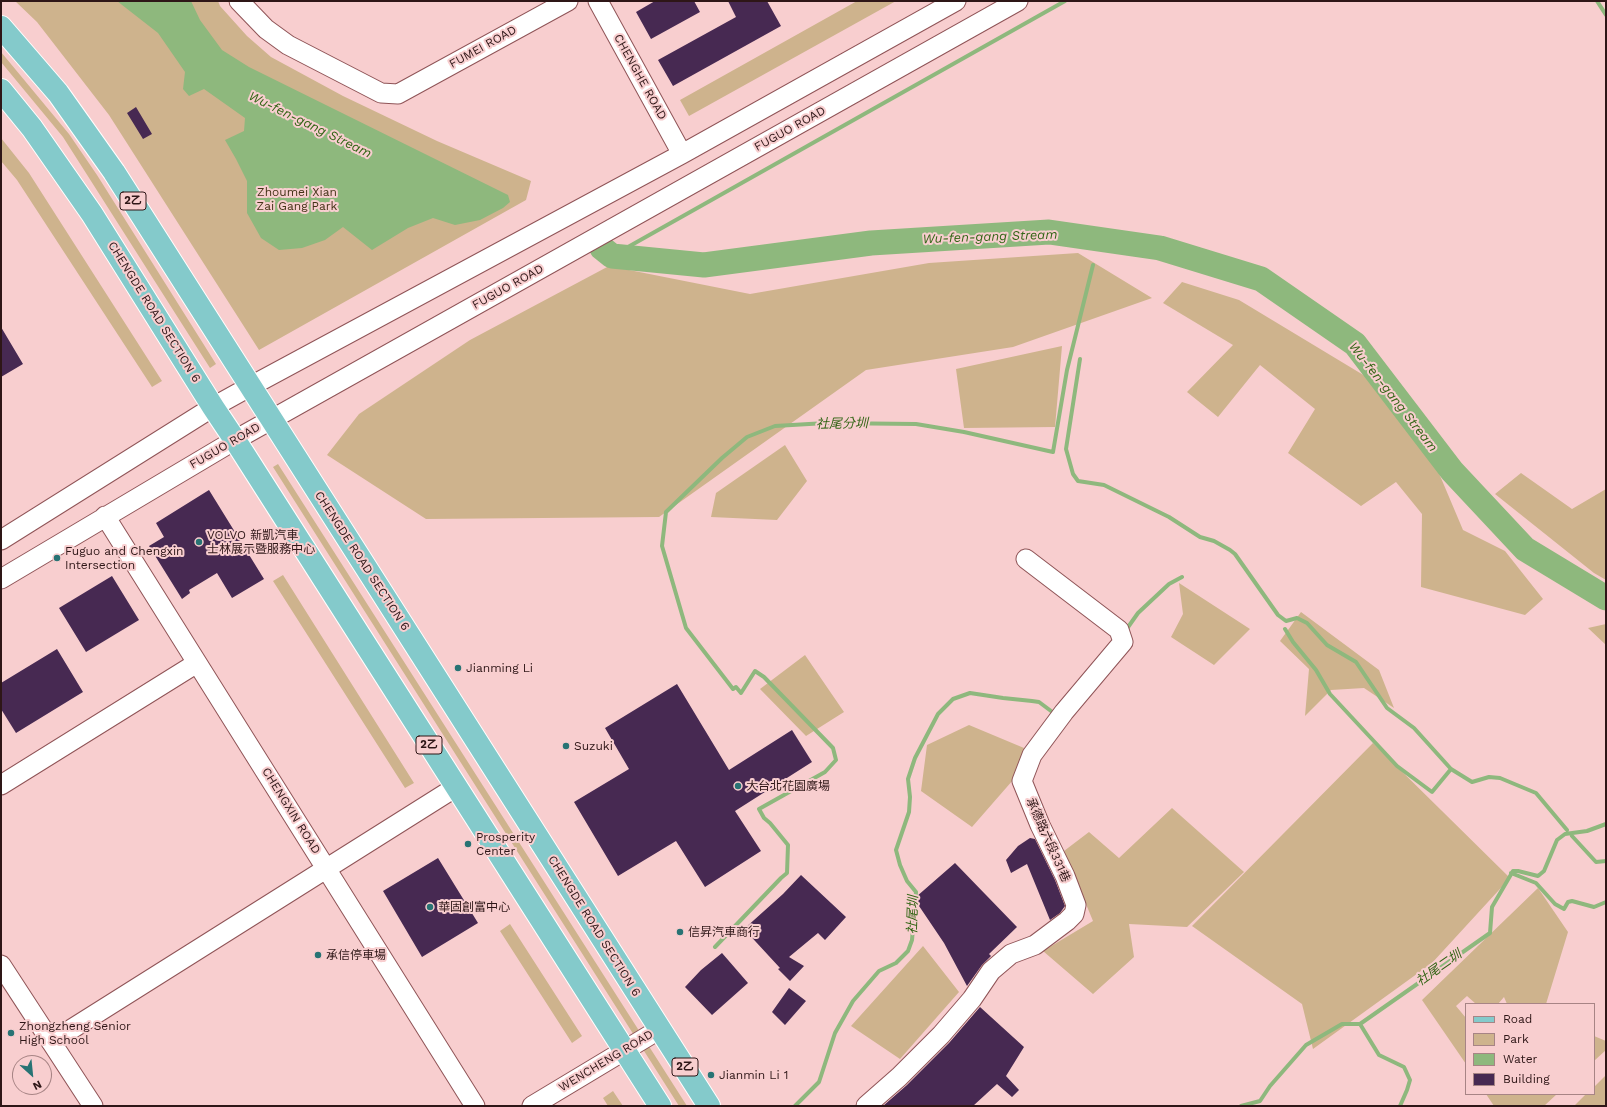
<!DOCTYPE html>
<html>
<head>
<meta charset="utf-8">
<style>
	body { margin:0 }
	#map { position:relative; width:1607px; height:1107px; overflow:hidden; background:#f8cecf; font-family:"Work Sans",sans-serif }
	canvas { display:block }
	.frame { position:absolute; inset:0; border:2px solid #2e1617; pointer-events:none }
	.legend { position:absolute; left:1465px; top:1003px; width:130px; height:92px; box-sizing:border-box; background:#f8cecf; border:1px solid #a78485; margin:0; padding:5px 7px; list-style:none; font-size:12px; color:#2e1617 }
	.legend li { display:flex; align-items:center; gap:8px; height:20px }
	.legend b { width:20px; border:1px solid #a78485 }
	.north { position:absolute; left:12px; top:1055px; width:40px; height:40px; box-sizing:border-box; background:#f8cecf; border:1px solid #a78485; border-radius:50%; rotate:153deg; font-size:11px; font-weight:700; line-height:16px; text-align:center; color:#2e1617 }
	.north::after { content:''; display:block; margin:auto; width:14px; height:18px; background:#287374; clip-path:polygon(50% 0,100% 100%,50% 72%,0 100%) }
</style>
</head>
<body>
<div id="map">
<canvas width="1607" height="1107"></canvas>
<div class="frame"></div>
<ul class="legend">
<li><b style="height:5px;background:#84cacb"></b>Road</li>
<li><b style="height:11px;background:#ceb38d"></b>Park</li>
<li><b style="height:11px;background:#8eb87d"></b>Water</li>
<li><b style="height:11px;background:#472952"></b>Building</li>
</ul>
<div class="north">N</div>
</div>
<script>
const context = document.querySelector('canvas').getContext('2d');
context.lineJoin = 'round';
function fillPath(path, color) { context.fillStyle = color; context.fill(path, 'evenodd'); }
const poly = rows => new Path2D(rows.map(r => 'M' + r).join(''));
function trace(path, color, width, dash) { context.strokeStyle = color; context.lineWidth = width; context.lineCap = dash ? 'butt' : 'round'; context.setLineDash(dash || []); context.stroke(path); }
function drawText(font, color, halo, rows, align = 'center') {
  context.font = font + ' "Work Sans","Noto Sans TC",sans-serif'; context.lineWidth = 4; context.setLineDash([]); context.textBaseline = 'middle'; context.strokeStyle = halo; context.fillStyle = color; for (const [text, x, y, turn = 0] of rows) {
    context.save(); context.translate(x, y); context.rotate((+turn || 0) * Math.PI / 180); context.textAlign = isNaN(turn) ? turn : align; if (halo) context.strokeText(text, 0, 0); context.fillText(text, 0, 0); context.restore();
  }
}
fillPath(poly([
	[15,1,218,1,220,6,247,36,271,57,343,96,437,141,531,181,526,200,259,350,109,115,37,22],
	[857,1,896,1,689,116,680,100],
	[1,52,69,134,97,175,216,364,210,368,63,137,1,62],
	[1,138,29,173,162,381,152,387,17,180,1,161],
	[1078,253,1152,298,1013,347,866,370,659,517,426,519,327,455,359,414,470,340,609,266,750,294,929,263],
	[1182,282,1239,300,1365,376,1430,452,1463,530,1505,551,1543,599,1525,615,1421,587,1422,514,1396,482,1361,506,1288,453,1315,409,1260,365,1218,417,1187,392,1233,345,1163,303],
	[1062,346,1055,427,964,428,956,369],
	[785,445,807,481,777,520,711,517,716,493],
	[278,464,687,1106,679,1106,273,467],
	[1521,473,1572,509,1606,489,1606,580,1594,573,1495,494],
	[283,575,414,783,405,788,273,581],
	[1179,583,1250,629,1214,665,1171,637,1183,614],
	[1301,612,1379,670,1394,708,1364,688,1331,690,1305,716,1309,669,1280,641],
	[1606,624,1606,645,1588,628],
	[805,655,844,712,806,736,760,689],
	[969,725,1024,748,1013,780,972,827,921,791,927,745],
	[1373,743,1510,878,1432,963,1313,1049,1302,1004,1192,926],
	[1172,808,1244,872,1187,927,1129,924,1134,957,1093,994,1043,951,1093,921,1064,851,1089,832,1119,858],
	[1538,888,1568,932,1546,1004,1507,1004,1504,997,1498,1004,1476,1004,1467,996,1456,1006,1466,1018,1466,1064,1422,1000],
	[510,924,582,1036,572,1043,500,931],
	[923,946,959,992,900,1059,851,1026],
	[1594,1036,1606,1041,1606,1050,1594,1061],
	[1606,1075,1606,1106,1574,1106,1586,1094,1594,1094,1594,1087],
	[613,1091,623,1106,608,1106,603,1098],
	[1486,1094,1557,1094,1544,1106,1494,1106]
]), '#ceb38d');
fillPath(poly([
	[117,1,191,1,200,20,222,50,249,67,508,195,510,202,503,208,480,220,455,225,433,218,408,228,372,250,343,227,325,240,302,248,279,250,261,238,247,213,247,181,236,159,225,140,244,131,245,118,204,89,189,96,183,89,185,72,158,33]
]), '#8eb87d');
trace(poly([
	[1597,1,1606,15],
	[612,256,1065,1],
	[1080,359,1066,449,1073,474,1078,481,1104,485,1169,517,1200,537,1214,541,1230,550,1235,554,1278,615,1286,621,1297,618,1307,623,1327,645,1356,662,1387,708,1414,728,1451,769,1472,782,1489,777,1500,778,1536,793,1567,830],
	[1285,629,1293,642,1316,670,1330,694,1397,766,1432,792,1451,769],
	[1126,630,1138,613,1169,584,1182,577],
	[1572,836,1596,862,1606,861],
	[1511,873,1536,883,1555,904,1564,909,1568,902,1572,901,1594,907,1606,902],
	[715,947,781,878,787,873,788,845,770,823,764,818,759,809,825,772,836,760,833,748,764,677,755,671,741,693,736,687,733,689,686,628,662,546,666,512,722,458,747,437,775,426,826,423,916,424,964,432,1053,452,1067,370,1093,265],
	[1360,1024,1379,1055,1404,1067,1410,1080,1407,1090,1400,1106],
	[795,1106,819,1082,835,1033,853,1001,879,971,896,963,908,951,912,940,916,892,907,881,900,865,896,850,909,812,910,797,908,779,915,758,938,714,953,699,970,693,1003,698,1032,701,1039,702,1055,714,1056,713],
	[1241,1106,1260,1101,1270,1086,1306,1045,1342,1024,1360,1024,1490,933,1492,907,1513,871,1518,871,1538,876,1544,871,1557,840,1565,834,1587,831,1606,824]
]), '#8eb87d', 4);
trace(poly([
	[602,248,612,256,704,265,871,243,1049,232,1160,248,1261,279,1355,344,1452,471,1525,549,1606,598]
]), '#8eb87d', 25);
fillPath(poly([
	[655,1,694,1,700,12,651,39,636,12],
	[728,1,767,1,781,26,673,86,658,60,736,17],
	[136,107,152,134,143,139,127,113],
	[1,327,23,364,1,377],
	[209,490,264,579,232,598,217,573,189,590,190,593,182,599,149,546,164,537,156,523],
	[112,576,139,620,86,652,59,608],
	[57,649,83,692,16,733,1,709,1,683],
	[677,684,729,770,792,730,812,762,735,811,761,851,705,887,676,841,618,876,574,802,629,769,605,728],
	[1030,838,1035,839,1055,880,1065,906,1060,913,1050,920,1027,864,1011,873,1006,860,1018,846],
	[438,858,478,923,422,957,383,891],
	[955,863,1017,927,989,954,991,956,982,965,967,986,944,943,917,903,916,897],
	[801,875,846,917,825,940,818,933,789,957,804,966,790,981,778,969,780,968,744,929,783,894],
	[722,953,748,983,712,1015,685,987,701,970],
	[789,988,806,1001,785,1025,772,1012],
	[980,1007,1024,1047,1006,1076,1019,1090,1012,1097,997,1084,973,1106,883,1106,907,1085,949,1043]
]), '#472952');
const minor = poly([
	[239,1,266,29,288,45,381,93,398,94,568,1],
	[598,1,682,154],
	[105,516,475,1106],
	[1,540,213,407,251,386,682,154,956,1],
	[1,579,235,440,1018,1],
	[1,785,197,663],
	[1,965,93,1106],
	[51,1042,456,787],
	[532,1106,660,1029],
	[866,1106,899,1077,941,1035,972,999,991,971,1011,954,1035,945,1067,921,1074,914,1076,905,1065,876,1040,825,1022,781,1032,755,1064,712,1123,642,1119,630,1026,559]
]);
const major = poly([
	[1,27,58,93,114,172,709,1106],
	[1,90,32,128,92,214,213,407,235,440,660,1106]
]);
trace(minor, '#8f5457', 21);
trace(major, '#fff', 24);
trace(minor, '#fff', 19);
trace(major, '#84cacb', 22);
for (const [x, y, r, color] of [
	[199,542,4,"#287374"],
	[57,558,4,"#287374"],
	[458,668,4,"#287374"],
	[566,746,4,"#287374"],
	[738,786,4,"#287374"],
	[468,844,4,"#287374"],
	[430,907,4,"#287374"],
	[680,932,4,"#287374"],
	[318,955,4,"#287374"],
	[11,1033,4,"#287374"],
	[711,1075,4,"#287374"]
]) { const dot = new Path2D(); dot.arc(x, y, r, 0, 2 * Math.PI); context.fillStyle = color; context.fill(dot); trace(dot, '#f8cecf', 1.5); }
for (const [x, y, w] of [
	[133,201,26],
	[429,745,26],
	[685,1067,26]
]) { const box = new Path2D(); box.roundRect(x - w / 2, y - 9, w, 18, 3); context.fillStyle = '#f8cecf'; context.fill(box); trace(box, '#2e1617', 1); }
drawText('bold 11px', '#2e1617', null, [
	["2乙",133,201],
	["2乙",429,745],
	["2乙",685,1067]
]);
drawText('12px', '#2e1617', '#f8cecf', [
	["FUMEI ROAD",483,47,-29],
	["CHENGHE ROAD",640,77,61],
	["FUGUO ROAD",790,129,-29],
	["FUGUO ROAD",508,287,-29],
	["CHENGDE ROAD SECTION 6",154,312,58],
	["FUGUO ROAD",225,446,-30],
	["CHENGDE ROAD SECTION 6",362,561,57],
	["CHENGXIN ROAD",291,811,58],
	["承德路六段331巷",1048,840,66],
	["CHENGDE ROAD SECTION 6",594,926,58],
	["WENCHENG ROAD",606,1061,-31]
]);
drawText('12px', '#453318', '#f8cecf', [
	["Zhoumei Xian",297,192],
	["Zai Gang Park",297,206]
]);
drawText('12px', '#2e1617', '#f8cecf', [
	["VOLVO 新凱汽車",207,535],
	["士林展示暨服務中心",207,549],
	["Fuguo and Chengxin",65,551],
	["Intersection",65,565],
	["Jianming Li",466,668],
	["Suzuki",574,746],
	["大台北花園廣場",746,786],
	["Prosperity",476,837],
	["Center",476,851],
	["華固創富中心",438,907],
	["信昇汽車商行",688,932],
	["承信停車場",326,955],
	["Zhongzheng Senior",19,1026],
	["High School",19,1040],
	["Jianmin Li 1",719,1075]
], 'left');
drawText('italic 13px', '#326515', '#f8cecf', [
	["Wu-fen-gang Stream",310,125,26],
	["Wu-fen-gang Stream",990,237,-2],
	["Wu-fen-gang Stream",1393,397,52],
	["社尾分圳",842,424,-1],
	["社尾圳",913,915,-88],
	["社尾二圳",1439,968,-35]
]);
</script>
</body>
</html>
